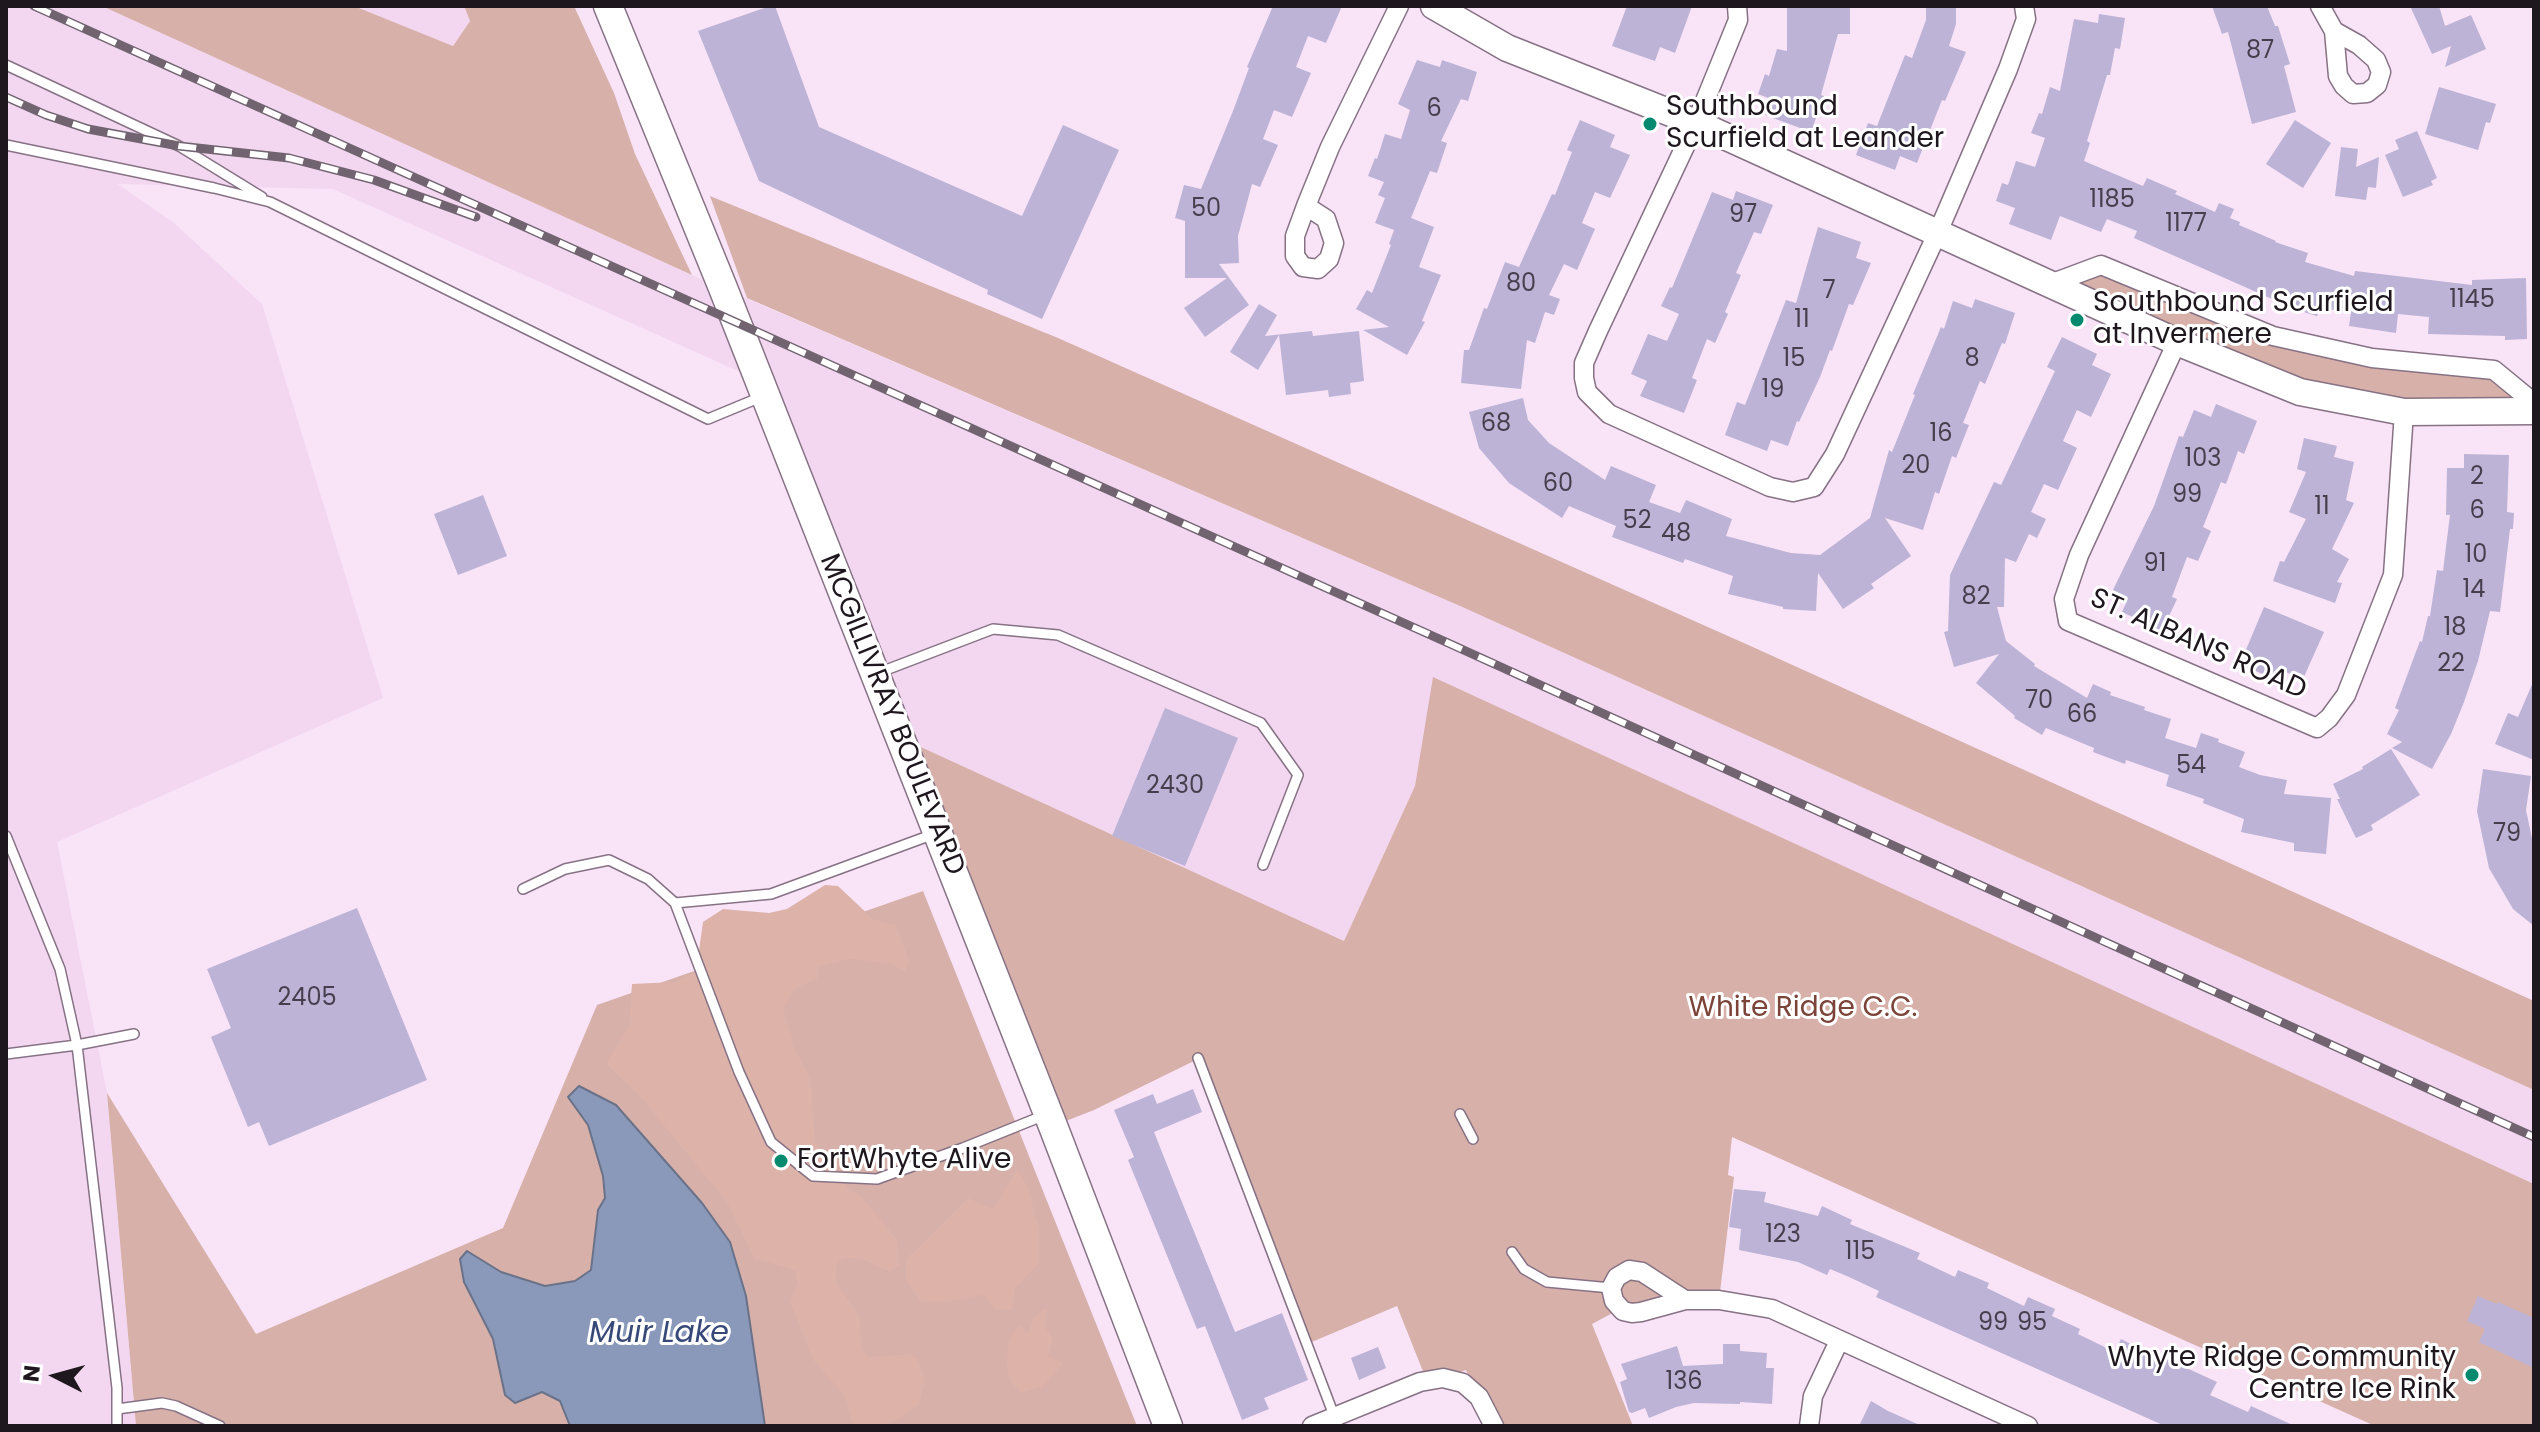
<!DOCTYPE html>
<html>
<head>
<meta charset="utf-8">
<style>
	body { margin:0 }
	#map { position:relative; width:2540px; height:1432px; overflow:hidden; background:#f9e3f7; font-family:Poppins,sans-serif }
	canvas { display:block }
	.frame { position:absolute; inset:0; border:8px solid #1e171e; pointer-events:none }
	.north { position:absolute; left:16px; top:1336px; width:80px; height:80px; -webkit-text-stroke:6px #fff; paint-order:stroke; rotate:276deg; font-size:22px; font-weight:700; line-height:32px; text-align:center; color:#1e171e }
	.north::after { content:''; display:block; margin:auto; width:28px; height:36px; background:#1e171e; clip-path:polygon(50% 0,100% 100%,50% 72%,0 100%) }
</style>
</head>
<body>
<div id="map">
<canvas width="2540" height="1432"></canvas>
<div class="frame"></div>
<div class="north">N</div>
</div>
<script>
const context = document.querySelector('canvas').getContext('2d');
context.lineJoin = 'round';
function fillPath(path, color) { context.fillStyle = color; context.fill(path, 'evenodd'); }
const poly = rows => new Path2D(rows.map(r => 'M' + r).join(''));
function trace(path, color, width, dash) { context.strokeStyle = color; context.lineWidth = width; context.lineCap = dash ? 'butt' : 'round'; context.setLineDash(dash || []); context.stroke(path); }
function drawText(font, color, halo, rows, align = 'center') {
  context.font = font + ' Poppins,sans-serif'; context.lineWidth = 6; context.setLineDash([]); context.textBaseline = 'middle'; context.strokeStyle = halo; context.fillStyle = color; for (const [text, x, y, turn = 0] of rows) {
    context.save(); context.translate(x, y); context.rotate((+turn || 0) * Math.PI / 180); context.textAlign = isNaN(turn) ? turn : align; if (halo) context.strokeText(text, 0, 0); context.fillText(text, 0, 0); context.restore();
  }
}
fillPath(poly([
	[6,6,102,6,692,275,1460,606,2534,1090,2534,1184,1434,678,1415,786,1344,941,899,737,758,380,333,189,118,184,174,223,262,304,383,698,57,842,107,1093,136,1426,6,1426],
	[354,6,464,6,470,21,453,46]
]), '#f3d7f1');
fillPath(poly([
	[102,6,354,6,453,46,470,21,464,6,574,6,614,93,635,154,692,275],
	[710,196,1058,338,1755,648,2534,1001,2534,1090,1460,606,747,298],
	[2101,265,2273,336,2494,370,2534,411,2300,392,2050,284],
	[1433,677,2534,1184,2534,1426,2375,1426,1732,1137,1728,1175,1734,1177,1719,1300,1620,1309,1592,1324,1633,1426,1489,1426,1466,1370,1428,1384,1397,1306,1307,1344,1198,1059,1094,1110,1053,1126,899,737,1344,941,1415,786],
	[923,891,1137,1426,136,1426,107,1093,256,1334,503,1228,597,1005]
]), '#d7b0a9');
fillPath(poly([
	[825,885,838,886,873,919,896,925,910,962,905,971,888,963,850,959,820,966,817,979,798,987,783,1007,796,1051,811,1078,815,1142,850,1191,859,1194,896,1238,899,1254,900,1265,890,1272,860,1258,844,1258,837,1263,836,1282,860,1317,862,1349,869,1357,910,1354,917,1359,926,1380,919,1405,893,1422,878,1426,853,1426,844,1395,813,1360,790,1302,797,1283,795,1270,754,1259,728,1204,643,1100,606,1064,629,1025,632,984,674,982,696,972,703,922,723,909,769,913,787,909],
	[1017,1169,1028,1187,1039,1228,1039,1263,1015,1289,1012,1310,995,1310,984,1295,939,1303,920,1301,906,1280,906,1259,968,1198,993,1209],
	[1047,1308,1045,1327,1053,1338,1048,1357,1064,1363,1042,1387,1021,1393,1010,1381,1006,1365,1009,1339,1019,1325,1028,1333,1034,1317]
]), '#dcb2a9');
const water = poly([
	[579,1086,616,1105,702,1203,730,1242,746,1296,765,1426,570,1426,560,1401,542,1392,515,1403,505,1395,493,1339,464,1282,460,1259,467,1251,501,1272,545,1286,575,1281,591,1270,598,1210,605,1198,603,1176,588,1125,568,1097,579,1086]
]);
fillPath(water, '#8a99b9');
trace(water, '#6a728a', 2);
fillPath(poly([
	[770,6,775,6,819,127,1022,216,1063,125,1119,150,1042,319,987,294,988,290,759,181,698,31],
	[1273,6,1342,6,1326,43,1308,36,1296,67,1311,73,1292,117,1274,110,1263,139,1278,145,1260,187,1252,184,1238,236,1239,263,1219,264,1249,305,1205,337,1184,308,1227,278,1185,278,1185,221,1175,218,1184,185,1201,189,1233,111,1249,68,1247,67],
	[1627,6,1692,6,1675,53,1660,47,1655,61,1612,46],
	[1787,6,1850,6,1850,34,1838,34,1821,95,1824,96,1811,132,1765,115,1771,99,1758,94,1765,74,1769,76,1777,49,1787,51],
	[1926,6,1956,6,1956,24,1949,46,1966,52,1945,101,1942,100,1917,163,1900,156,1895,170,1856,155,1868,123,1877,126,1905,55,1912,58,1926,20],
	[2212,6,2267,6,2275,26,2278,26,2290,64,2284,66,2296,112,2252,124,2228,32,2222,34],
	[2410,6,2439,6,2445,26,2471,15,2486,49,2445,67,2451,46,2432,54],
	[2099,14,2125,18,2120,49,2115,48,2110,75,2107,75,2087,141,2090,143,2084,161,2143,186,2147,178,2177,191,2175,194,2215,212,2219,203,2234,209,2230,218,2240,222,2239,225,2276,241,2275,242,2308,253,2305,262,2354,276,2355,271,2472,285,2472,280,2526,278,2527,339,2505,340,2505,336,2428,334,2429,317,2398,314,2396,333,2349,326,2351,312,2320,308,2317,316,2297,310,2134,238,2137,231,2107,219,2101,232,2060,216,2051,240,2009,224,2015,208,1996,201,2002,183,2008,185,2016,161,2035,167,2045,138,2031,133,2039,113,2042,114,2050,87,2060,91,2074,19,2098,23],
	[1417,60,1440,67,1442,60,1477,72,1468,101,1461,99,1441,141,1447,143,1437,173,1430,171,1411,218,1434,227,1419,267,1441,275,1422,321,1425,322,1407,355,1363,330,1389,327,1356,309,1367,290,1372,293,1391,245,1389,244,1394,230,1375,223,1385,198,1378,195,1384,182,1368,176,1375,158,1377,159,1385,134,1401,139,1410,110,1398,104],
	[2439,87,2496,104,2490,123,2486,122,2478,150,2425,134],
	[1580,120,1615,135,1610,147,1630,155,1610,198,1595,192,1582,223,1595,229,1577,270,1564,264,1549,295,1560,299,1554,315,1545,312,1535,343,1527,340,1521,389,1461,383,1464,350,1469,350,1484,308,1487,309,1505,262,1519,267,1552,194,1555,195,1572,152,1567,150],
	[2295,120,2331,143,2303,188,2266,164],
	[2417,131,2437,178,2431,181,2433,185,2403,197,2385,155,2399,149,2395,140],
	[2341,147,2358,149,2356,167,2379,157,2376,188,2368,187,2366,200,2335,196],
	[1736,191,1773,205,1761,234,1754,232,1736,273,1741,275,1725,312,1728,314,1715,343,1707,339,1692,378,1697,380,1684,413,1640,396,1647,381,1631,374,1648,334,1667,341,1679,314,1661,306,1670,287,1672,288,1712,192,1733,200],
	[1818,227,1861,242,1856,258,1871,263,1853,305,1849,304,1832,351,1830,350,1820,377,1799,422,1797,421,1788,446,1771,440,1767,451,1725,435,1737,402,1745,405,1786,300,1796,303],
	[1975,299,2015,313,2005,344,2002,343,1985,384,1980,381,1963,423,1969,425,1956,458,1952,456,1939,494,1935,492,1923,530,1885,518,1911,556,1871,584,1874,588,1843,609,1818,573,1816,611,1783,609,1783,607,1728,594,1733,576,1685,559,1683,563,1612,537,1616,526,1569,506,1562,518,1509,483,1479,448,1469,412,1523,398,1528,420,1549,443,1605,480,1611,466,1656,485,1649,502,1680,513,1686,500,1732,519,1726,536,1791,553,1820,555,1870,518,1889,450,1892,452,1915,395,1913,394,1941,327,1944,329,1953,301,1972,308],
	[1259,304,1277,315,1265,336,1312,331,1313,336,1359,331,1364,381,1350,383,1351,394,1329,397,1328,390,1286,395,1279,335,1258,370,1230,352],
	[2062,337,2097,354,2092,365,2111,374,2091,417,2077,410,2063,441,2077,448,2058,490,2044,484,2031,512,2046,519,2037,538,2029,534,2016,562,2005,558,2004,607,1997,607,2006,641,2035,664,2034,666,2087,698,2093,684,2111,692,2110,695,2145,707,2144,710,2171,719,2165,738,2196,748,2201,733,2219,739,2218,742,2245,752,2239,767,2260,775,2287,780,2284,794,2331,798,2326,854,2294,851,2294,843,2241,832,2244,819,2203,803,2204,799,2166,786,2169,775,2126,760,2125,764,2093,752,2094,748,2046,728,2042,735,2014,718,2015,716,1976,683,1999,654,1954,667,1944,632,1948,631,1950,575,1994,482,2001,485,2055,371,2047,367],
	[2216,404,2257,421,2244,454,2238,451,2226,484,2221,482,2203,527,2211,531,2198,561,2187,557,2172,597,2177,599,2162,631,2122,612,2127,601,2111,594,2154,506,2179,436,2183,437,2194,410,2211,417],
	[2304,438,2337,446,2334,457,2354,462,2346,500,2354,503,2332,549,2349,559,2337,582,2342,583,2335,603,2273,581,2280,561,2284,562,2306,519,2289,512,2306,472,2297,469],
	[2464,454,2509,455,2507,512,2514,513,2513,529,2510,529,2500,612,2490,611,2478,661,2464,702,2451,734,2432,769,2392,748,2402,742,2387,734,2399,710,2395,708,2420,641,2422,642,2428,616,2430,616,2437,570,2443,571,2450,515,2446,515,2447,468,2464,468],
	[483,495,507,556,458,575,434,514],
	[2264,607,2324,632,2303,679,2286,672,2282,682,2246,667,2251,654,2245,652],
	[2534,680,2534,760,2495,744,2508,713,2518,717],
	[1165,708,1238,738,1185,866,1112,836],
	[2391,749,2420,795,2371,825,2373,830,2356,838,2337,799,2340,799,2333,784,2363,769,2362,767],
	[2483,769,2531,776,2526,810,2534,848,2534,926,2513,909,2489,868,2477,811],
	[357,908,427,1080,269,1146,259,1122,248,1127,211,1037,231,1028,207,969],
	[1193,1089,1202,1112,1154,1132,1175,1185,1235,1332,1282,1313,1308,1380,1264,1398,1269,1409,1242,1420,1205,1326,1197,1329,1128,1160,1134,1157,1114,1110,1153,1094,1157,1104],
	[1734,1189,1766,1192,1764,1202,1818,1216,1822,1206,1852,1220,1850,1224,1920,1253,1917,1259,1955,1277,1958,1270,1989,1283,1987,1288,2024,1306,2028,1297,2055,1309,2052,1316,2080,1329,2078,1334,2115,1352,2121,1339,2153,1355,2154,1353,2217,1382,2210,1395,2248,1412,2251,1406,2295,1426,2165,1426,1876,1297,1879,1291,1849,1277,1830,1269,1827,1275,1798,1262,1739,1250,1741,1229,1729,1227],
	[2478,1296,2497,1304,2498,1302,2534,1318,2534,1368,2479,1342,2485,1329,2467,1321],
	[1723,1344,1740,1344,1740,1351,1767,1353,1766,1368,1774,1368,1772,1404,1740,1402,1740,1404,1694,1403,1676,1407,1649,1418,1645,1408,1632,1413,1629,1412,1620,1382,1627,1379,1621,1364,1677,1346,1683,1366,1723,1364],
	[1378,1347,1386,1368,1359,1380,1351,1358],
	[1871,1401,1888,1411,1922,1426,1859,1426]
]), '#bcb3d6');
const lane = poly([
	[6,65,179,146,262,197],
	[6,145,214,188,270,202,708,419,761,397],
	[878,673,993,629,1058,635,1261,723,1298,775,1263,865],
	[6,836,60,969,77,1045,134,1034],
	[523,889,565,869,609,860,648,879,675,903,771,894,934,834],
	[675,903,739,1072,771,1142,813,1176,877,1179,963,1148,1045,1115],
	[6,1054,77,1045,117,1388,117,1426],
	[1198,1058,1338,1426],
	[1460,1114,1473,1139],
	[1512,1252,1524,1269,1547,1282,1611,1288],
	[117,1409,162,1403,176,1406,220,1426]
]);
const street = poly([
	[1737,6,1738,20,1696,123,1598,331,1584,363,1584,378,1587,392,1609,414,1770,487,1793,492,1814,487,1835,454,1938,232,2008,69,2026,19,2024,6],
	[2320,6,2334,31],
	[2334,31,2359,45,2376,60,2381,72,2377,85,2367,93,2353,94,2344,86,2338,76,2334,31],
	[1306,206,1326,219,1334,243,1329,259,1318,269,1303,267,1295,256,1295,236,1306,206,1330,147,1399,6],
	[2050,284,2101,265,2273,336,2372,358,2494,370,2534,403],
	[2177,342,2079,555,2064,599,2068,621,2317,728,2329,718,2346,695,2393,575,2404,412],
	[1629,1270,1642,1272,1685,1300,1641,1312,1632,1313,1623,1311,1614,1301,1611,1288,1617,1277,1629,1270],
	[1685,1300,1719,1300,1772,1309,2028,1426],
	[1312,1426,1420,1382,1443,1378,1463,1383,1479,1397,1494,1426],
	[1809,1426,1813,1396,1839,1341]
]);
const secondary = poly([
	[1434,6,1507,48,1696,123,2177,342,2300,392,2404,412,2534,411]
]);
const primary = poly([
	[608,6,723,288,1053,1126,1168,1426]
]);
trace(lane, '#867284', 12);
trace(street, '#867284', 21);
trace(secondary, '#867284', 29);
trace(primary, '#867284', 31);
trace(lane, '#fff', 9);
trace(street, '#fff', 18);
trace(secondary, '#fff', 26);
trace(primary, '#fff', 28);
const rail = poly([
	[34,6,1446,642,2534,1137],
	[6,97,46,115,88,129,179,146,289,158,374,180,476,217]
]);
trace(rail, '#716470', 9);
trace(rail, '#fff', 6, [18]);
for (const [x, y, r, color] of [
	[1650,124,8,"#058a6f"],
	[2077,320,8,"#058a6f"],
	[781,1161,8,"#058a6f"],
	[2472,1375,8,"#058a6f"]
]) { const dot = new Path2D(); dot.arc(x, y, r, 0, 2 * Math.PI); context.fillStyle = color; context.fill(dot); trace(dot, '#fff', 3); }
drawText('24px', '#463e4c', null, [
	["87",2260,52],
	["6",1434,110],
	["1185",2112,201],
	["50",1206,210],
	["97",1743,216],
	["1177",2186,225],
	["80",1521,285],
	["7",1829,292],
	["1145",2472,301],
	["11",1802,321],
	["15",1794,360],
	["8",1972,360],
	["19",1773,391],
	["68",1496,425],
	["16",1941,435],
	["103",2203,460],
	["20",1916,467],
	["2",2477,478],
	["60",1558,485],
	["99",2187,496],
	["11",2322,508],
	["6",2477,512],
	["52",1637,522],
	["48",1676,535],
	["10",2476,556],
	["91",2155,565],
	["14",2474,591],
	["82",1976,598],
	["18",2455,629],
	["22",2451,665],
	["70",2039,702],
	["66",2082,716],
	["54",2191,767],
	["2430",1175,787],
	["79",2507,835],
	["2405",307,999],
	["123",1783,1236],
	["115",1860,1253],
	["99",1993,1324],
	["95",2032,1324],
	["136",1684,1383]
]);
drawText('28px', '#1e171e', '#fff', [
	["Southbound",1666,108],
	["Scurfield at Leander",1666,140],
	["Southbound Scurfield",2093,304],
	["at Invermere",2093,336],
	["FortWhyte Alive",797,1161],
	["Whyte Ridge Community",2456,1359,"right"],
	["Centre Ice Rink",2456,1391,"right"]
], 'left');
drawText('28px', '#1e171e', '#fff', [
	["ST. ALBANS ROAD",2198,645,24],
	["MCGILLIVRAY BOULEVARD",891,715,68]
]);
drawText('28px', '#7c4339', '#fff', [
	["White Ridge C.C.",1803,1009]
]);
drawText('italic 30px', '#374978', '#fff', [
	["Muir Lake",659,1334]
]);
</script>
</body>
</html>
